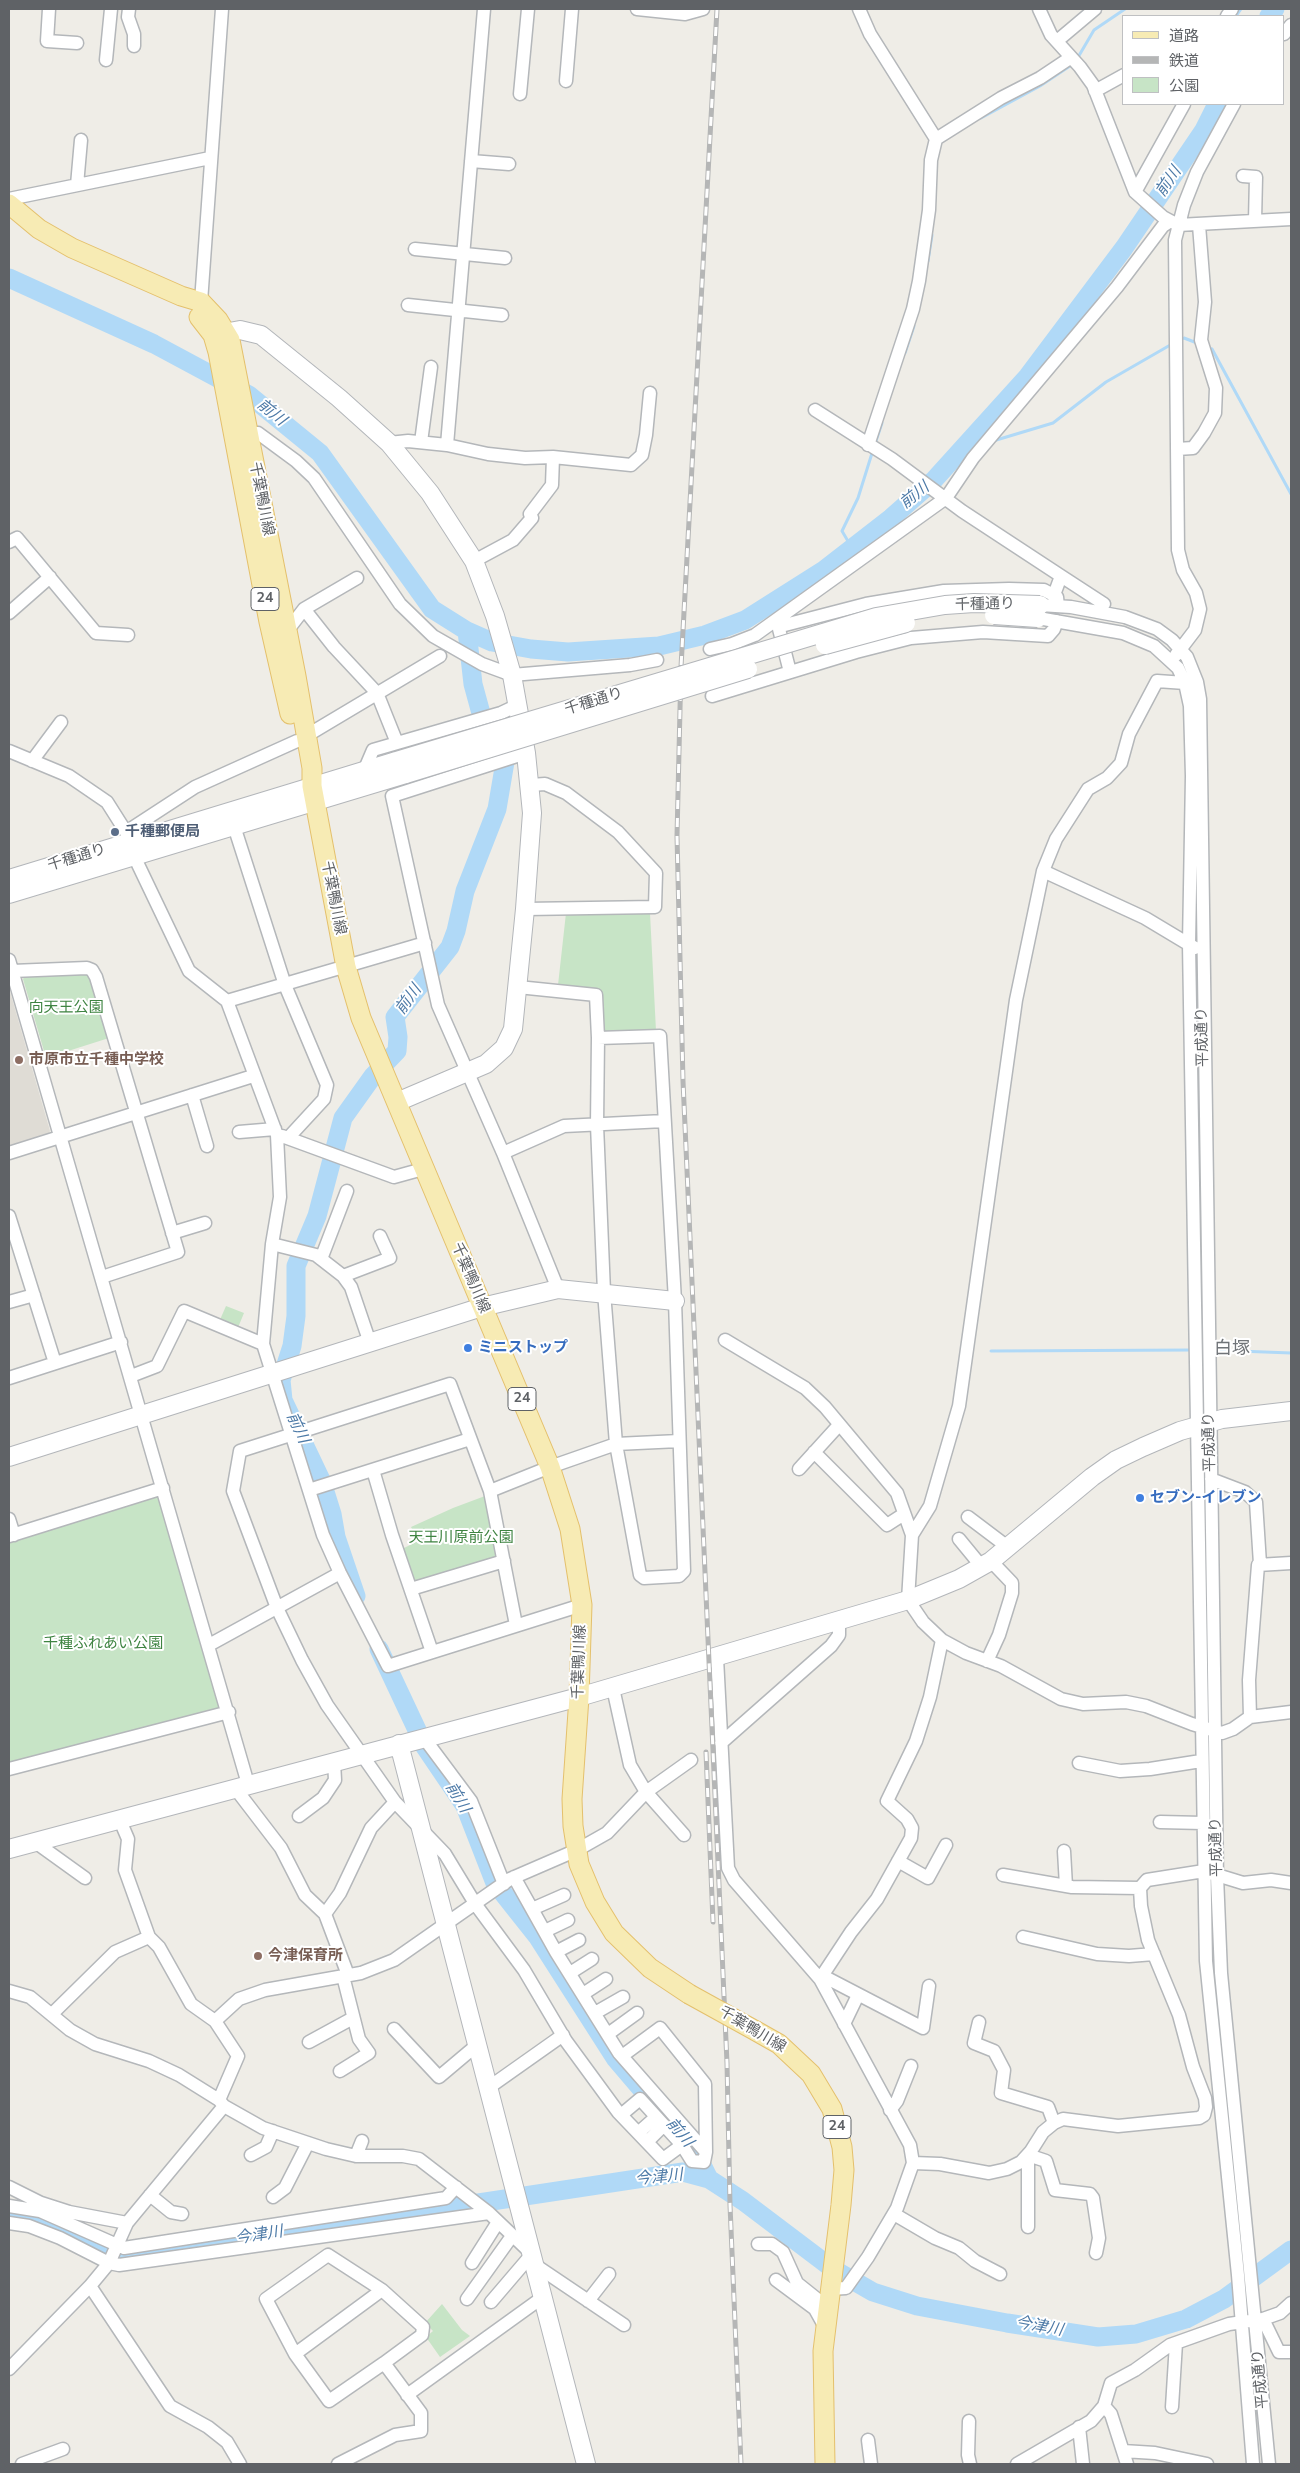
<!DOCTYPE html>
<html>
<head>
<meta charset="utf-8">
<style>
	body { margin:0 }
	#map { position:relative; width:1300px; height:2473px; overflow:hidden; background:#efede7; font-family:"Nunito Sans","Noto Sans JP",sans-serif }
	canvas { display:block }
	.frame { position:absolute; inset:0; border:10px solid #5f6266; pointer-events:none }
	.legend { position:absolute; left:1122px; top:15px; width:162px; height:90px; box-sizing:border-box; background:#fff; border:1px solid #bfc0c2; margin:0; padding:6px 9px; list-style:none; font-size:15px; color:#5f6266 }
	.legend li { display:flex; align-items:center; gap:10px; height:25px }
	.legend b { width:25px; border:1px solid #bfc0c2 }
</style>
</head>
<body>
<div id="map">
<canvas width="1300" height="2473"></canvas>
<div class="frame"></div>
<ul class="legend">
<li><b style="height:6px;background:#f7ebb4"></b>道路</li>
<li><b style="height:6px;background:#b5b6b6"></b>鉄道</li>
<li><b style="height:14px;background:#c7e4c6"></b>公園</li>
</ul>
</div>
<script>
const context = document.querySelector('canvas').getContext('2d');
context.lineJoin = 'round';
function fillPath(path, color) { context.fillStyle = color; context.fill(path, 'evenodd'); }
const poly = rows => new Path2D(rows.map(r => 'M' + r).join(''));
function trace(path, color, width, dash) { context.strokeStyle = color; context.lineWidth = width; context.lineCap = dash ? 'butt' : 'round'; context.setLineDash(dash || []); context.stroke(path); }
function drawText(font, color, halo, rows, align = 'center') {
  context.font = font + ' "Nunito Sans","Noto Sans JP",sans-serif'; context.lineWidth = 4; context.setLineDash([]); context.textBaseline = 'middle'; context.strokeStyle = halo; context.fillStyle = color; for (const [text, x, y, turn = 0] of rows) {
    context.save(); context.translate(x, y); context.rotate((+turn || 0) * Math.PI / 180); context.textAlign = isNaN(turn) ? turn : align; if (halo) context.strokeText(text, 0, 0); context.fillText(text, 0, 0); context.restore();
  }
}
fillPath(poly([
	[9,988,50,1131,48,1135,9,1147]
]), '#dfdcd5');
fillPath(poly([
	[566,913,650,913,656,1031,604,1032,601,1030,599,989,558,985],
	[87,974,91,977,109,1038,46,1058,23,979,26,975],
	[226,1306,244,1313,237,1330,219,1322],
	[153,1496,158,1497,219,1706,217,1711,9,1766,9,1541],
	[485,1496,497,1555,495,1559,417,1584,412,1581,402,1549,418,1541,411,1527,453,1508],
	[442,2304,462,2330,470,2336,440,2357,426,2337,433,2331,425,2323]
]), '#c7e4c6');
trace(poly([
	[1236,16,1241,9],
	[1077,59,1094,30,1125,9],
	[981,118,1040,86,1073,64],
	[928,261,932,235],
	[1180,340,1184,338,1197,343],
	[1208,348,1212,349,1291,494],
	[905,353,914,326],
	[993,441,1053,423,1106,382,1172,344],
	[875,444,882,423],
	[962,450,977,445],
	[852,548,842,531,858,498,873,450],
	[1212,1350,1291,1353],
	[991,1351,1193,1350]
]), '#b0d9f7', 3);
trace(poly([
	[1269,16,1275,9],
	[9,278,154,344,249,395,320,453,432,609,467,631,492,642,531,649,568,652,659,646,705,635,745,620,824,570,891,518,933,481,1028,376,1124,248,1204,130,1217,104],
	[356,1596,336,1537,332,1514,322,1482,283,1400,281,1380,292,1346,296,1316,296,1266,317,1216,343,1118,373,1076,397,1051,398,1037,395,1017,450,947,456,931,465,891,497,809,505,762,487,733,482,717,473,684,467,631],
	[379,1649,425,1747,465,1806,495,1883,537,1936,615,2058,696,2153,709,2179],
	[9,2215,36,2220,116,2258,683,2172,709,2179,743,2201,833,2269,873,2292,917,2306,1007,2323,1098,2337,1136,2334,1186,2319,1224,2299,1291,2250]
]), '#b0d9f7', 19);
const street = poly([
	[49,9,47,41,77,43],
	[129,9,128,17,134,34,134,46],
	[637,9,685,14,703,9],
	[859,9,870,34,936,139],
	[1039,9,1051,35,1080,67,1093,85,1135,192,1163,217,1178,225,1291,219],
	[1227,16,1232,9],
	[1284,34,1291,25],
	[1057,41,1095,9],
	[106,60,111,9],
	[566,81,572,9],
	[1095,91,1124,75],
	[520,94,528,9],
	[471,161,509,164],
	[1243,176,1256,177,1255,221],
	[77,185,81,140],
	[1135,192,1184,104],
	[9,199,210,158],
	[415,249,505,258],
	[201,302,222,9],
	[408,305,502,315],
	[815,410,892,459,962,511,1061,576,1054,595],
	[248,433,258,433,296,461,314,478,400,604,433,636,482,664,512,675,630,665,657,660],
	[421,442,431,367],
	[389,443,408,441,447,445,488,454,525,458,553,457,631,465,642,455,646,435,650,393],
	[447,445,484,9],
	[868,445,913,309,919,281,929,210,931,160,936,139,1001,98,1040,78,1070,58],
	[1177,449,1193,448,1204,433,1215,413,1216,388,1201,340,1205,302,1199,225],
	[9,542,17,538,96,633,128,635],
	[474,561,513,540,532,518,530,514,552,485,553,457],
	[1061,576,1104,604],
	[1040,605,1071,607,1125,617,1157,629,1172,640,1187,657,1197,682,1200,699,1217,1876,1221,1973,1269,2464],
	[304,609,334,647,377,693,397,743],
	[9,613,50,577],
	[1038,618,1123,633,1154,646,1178,668,1185,683,1190,706,1192,776,1189,944,1206,1961,1238,2275,1253,2464],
	[287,631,304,609,357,578],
	[710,649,732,644,755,635,946,498,973,458,1117,287,1163,226,1169,222],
	[1176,655,1195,630,1200,609,1196,593,1183,570,1178,550,1175,240,1184,205,1197,172,1234,104],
	[790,672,779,629,781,626,866,604,944,591,1009,589,1044,590,1057,597,1058,606],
	[712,696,856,652,911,638,983,632,1048,636,1054,629,1057,621],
	[306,736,440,656],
	[9,751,69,776,107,802,126,832,134,856,189,971,227,1001,277,1135,280,1197,272,1244,263,1344,323,1535,340,1573,388,1666,582,1605],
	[526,753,392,796,438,1005,503,1153,558,1289],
	[32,761,61,722],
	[364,771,373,750,501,713,518,705],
	[234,826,285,985,327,1085,324,1099,289,1137],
	[126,832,195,787,297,741],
	[1043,871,1145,918,1195,948],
	[525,909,655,907,656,873,618,832,566,793,545,784,531,785],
	[9,960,248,1784],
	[12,971,87,968,92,970,96,977,178,1252,102,1277],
	[518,987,596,995,598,1038,597,1125,604,1292,616,1444,640,1575,644,1578,679,1576,684,1571,675,1301,660,1036,598,1038],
	[227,1001,425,943],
	[192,1095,207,1146],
	[239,1132,275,1129],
	[282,1136,394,1177,423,1169],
	[9,1153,253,1076],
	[503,1153,564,1126,664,1121],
	[9,1216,55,1363],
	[172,1233,205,1223],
	[272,1244,316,1255,343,1276,351,1287,370,1343],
	[321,1259,347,1191],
	[343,1276,390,1258,380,1236],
	[9,1302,34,1295],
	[725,1340,805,1388,825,1407,897,1493,912,1535,908,1600,923,1622,942,1640,966,1653,1001,1666,1061,1699,1083,1704,1126,1702,1146,1706,1192,1724,1222,1733,1233,1729,1250,1717,1291,1712],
	[131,1376,157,1366,184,1311,263,1344],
	[9,1378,121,1342],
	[814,1452,887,1525,904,1514],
	[799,1469,839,1425],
	[373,1470,392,1535,432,1652],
	[1211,1479,1245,1492,1256,1502,1260,1564],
	[309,1490,470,1439],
	[490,1491,550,1467,616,1444,679,1441],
	[968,1517,1009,1548],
	[9,1519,14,1535],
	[912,1535,930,1506,959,1406,1016,1000,1043,871,1056,839,1088,789,1107,778,1121,763,1129,734,1157,681,1185,683],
	[9,1536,163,1488],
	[959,1539,982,1567],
	[411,1589,504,1561],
	[516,1625,490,1491,450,1384,240,1451,233,1491,277,1608,302,1660,327,1705,395,1802,445,1854,476,1905,524,1970,566,2041,618,2112,663,2159,682,2145],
	[209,1645,340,1573],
	[717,1658,728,1868,734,1880,820,1979,910,2145,913,2163,897,2208,868,2257,846,2288,830,2289],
	[987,1661,999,1635,1012,1593,1012,1583,991,1561],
	[613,1688,630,1765,646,1792,684,1835],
	[1250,1717,1249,1680,1258,1565,1291,1563],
	[424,1738,471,1801,504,1884],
	[721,1743,831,1646,839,1635,839,1621],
	[1079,1763,1120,1771,1150,1769,1201,1761],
	[9,1769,229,1712],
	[235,1788,281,1848,305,1895,325,1914,348,1975],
	[299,1816,323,1798,335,1780,334,1762],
	[119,1818,128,1839,125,1870,149,1937],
	[1160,1822,1203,1823],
	[35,1842,85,1878],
	[1064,1851,1066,1886],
	[898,1861,928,1878,946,1845],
	[1003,1875,1072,1887,1140,1888],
	[514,1877,556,1952,619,2053,706,2152],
	[532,1909,564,1895],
	[325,1914,340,1893,371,1828,395,1802],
	[545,1931,568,1920],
	[1023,1937,1097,1954,1129,1956,1154,1954],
	[556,1952,579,1940],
	[570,1973,592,1959],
	[823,1976,923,2028,929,1986],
	[820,1979,851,1932,877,1899,911,1838,912,1828,907,1819,887,1801,916,1741,930,1697,942,1640],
	[9,1991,30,1997,70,2030,95,2044,149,2061,179,2075,219,2100,224,2106,263,2128,326,2149,356,2156,403,2156,419,2159,489,2213,532,2254,491,2302],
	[583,1994,606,1979],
	[595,2013,623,1997],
	[52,2014,115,1952,149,1937,159,1947,191,2004,215,2021,238,2056,219,2100],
	[215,2021,239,1999,265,1990,361,1973,394,1960,510,1879,577,1850,607,1833,646,1792,691,1760],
	[979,2022,974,2043,994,2051,1004,2070,1001,2093,1048,2107,1054,2123],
	[844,2024,858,1995],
	[394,2029,439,2077,477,2045],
	[608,2034,637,2013],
	[309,2042,353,2018],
	[340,2071,369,2053,359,2039,343,1976],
	[488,2088,563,2035],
	[890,2110,897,2101,911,2066],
	[621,2115,640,2099,682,2145,692,2161,704,2162,706,2152,705,2084,660,2028,622,2056],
	[638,2133,656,2117],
	[647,2142,664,2125],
	[251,2155,266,2147,273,2131],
	[356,2156,362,2141],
	[913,2163,940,2164,989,2173,1007,2169,1021,2162,1031,2151,1043,2132,1054,2123,1063,2119,1118,2126,1199,2118,1204,2115,1206,2107,1205,2098,1193,2067,1179,2015,1148,1940,1141,1906,1140,1888,1147,1880,1204,1871,1243,1883,1271,1880,1291,1883],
	[9,2187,41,2203,69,2212,127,2223],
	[150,2195,171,2212,182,2214],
	[273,2197,285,2188,308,2143],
	[9,2206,40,2211,124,2248,446,2198,456,2187],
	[894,2214,935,2238,959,2248,975,2261,1000,2274],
	[9,2223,29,2226,60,2238,109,2263,119,2265,489,2213],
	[1028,2227,1028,2155,1046,2161,1055,2190,1090,2194,1093,2198,1099,2238,1096,2253],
	[758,2244,772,2244,783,2252,797,2283,827,2307],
	[472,2263,498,2222],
	[535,2265,624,2325],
	[776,2280,815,2309,825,2327],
	[90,2286,170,2406,208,2427,227,2442,240,2464],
	[467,2299,512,2236],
	[588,2301,609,2274],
	[1263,2319,1279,2352,1291,2352],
	[295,2354,382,2290],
	[9,2369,90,2286,109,2263,127,2223,224,2106],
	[407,2395,543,2297],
	[1104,2406,1111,2414,1127,2464],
	[1172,2407,1176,2343],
	[969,2421,968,2455,970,2464],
	[1079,2427,1083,2464],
	[868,2440,871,2464],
	[1123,2451,1155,2453,1207,2464],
	[22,2464,63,2449],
	[338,2464,395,2435,421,2431,421,2413,384,2363,329,2401,295,2354,266,2299,328,2255,382,2290,423,2327,422,2335,384,2363],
	[1017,2464,1091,2421,1104,2406,1111,2383,1135,2370,1170,2345,1229,2324,1263,2319,1280,2313,1291,2303]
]);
const secondary = poly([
	[213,335,240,330,261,335,339,398,389,443,430,493,474,561,495,616,512,675,526,753,532,813,525,909,513,1029,504,1048,486,1064,397,1102],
	[9,879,396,761],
	[9,894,406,774],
	[9,1457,482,1307,558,1289,675,1301],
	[399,1744,586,2464],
	[9,1849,579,1697,908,1600,959,1579,991,1561,1092,1477,1116,1460,1143,1447,1180,1431,1222,1419,1291,1411]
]);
const primary = poly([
	[9,204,39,229,72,248,181,296,201,302,218,320,230,340,296,676,312,768,312,786,346,967,361,1018,550,1467,570,1529,582,1605,579,1697,572,1799,573,1826,579,1864,595,1902,614,1933,650,1968,689,1994],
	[199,317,213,335,218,352,269,622,290,714],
	[756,2031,779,2044,811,2074,832,2109,842,2147,844,2170,841,2205,823,2351,825,2464]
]);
trace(street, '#b4b7ba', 15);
trace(secondary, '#b3b6ba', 20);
trace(primary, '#e4c06c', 21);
trace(street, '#fff', 12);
trace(secondary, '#fff', 18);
trace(primary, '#f7ebb4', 19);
const rail = poly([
	[717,9,681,667,677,836,683,1081,727,2063,730,2205,741,2464],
	[706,1752,713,1922]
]);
trace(rail, '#b5b6b6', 5);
trace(rail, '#fff', 3, [9]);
const secondaryBridge = poly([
	[994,615,1038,618],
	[825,645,906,623],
	[396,761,876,617,945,605,974,603,1040,605],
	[406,774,748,669]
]);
const primaryBridge = poly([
	[689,1994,756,2031]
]);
trace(secondaryBridge, '#b3b6ba', 20, []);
trace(primaryBridge, '#e4c06c', 21, []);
trace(secondaryBridge, '#fff', 18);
trace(primaryBridge, '#f7ebb4', 19);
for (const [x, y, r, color] of [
	[115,832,5,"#5c6f8a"],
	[19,1060,5,"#8d6e63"],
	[468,1348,5,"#3f7fe0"],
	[1140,1498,5,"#3f7fe0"],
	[258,1956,5,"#8d6e63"]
]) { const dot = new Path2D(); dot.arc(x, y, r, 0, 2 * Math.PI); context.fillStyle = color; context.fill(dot); trace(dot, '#fff', 2); }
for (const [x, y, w] of [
	[265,599,28],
	[522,1399,28],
	[837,2127,28]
]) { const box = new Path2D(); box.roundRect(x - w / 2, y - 11.5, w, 23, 4); context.fillStyle = '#fff'; context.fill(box); trace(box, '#5f6266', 1); }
drawText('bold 14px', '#5f6266', null, [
	["24",265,599],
	["24",522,1399],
	["24",837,2127]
]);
drawText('15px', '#5f6266', '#fff', [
	["千葉鴨川線",261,499,79],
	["千種通り",985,605,-1],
	["千種通り",594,702,-17],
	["千種通り",77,858,-17],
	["千葉鴨川線",333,898,79],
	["平成通り",1203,1037,-91],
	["千葉鴨川線",470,1278,67],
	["平成通り",1210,1442,-91],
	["千葉鴨川線",580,1662,-88],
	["平成通り",1217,1847,-91],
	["千葉鴨川線",752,2030,31],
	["平成通り",1261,2379,-95]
]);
drawText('bold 15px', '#4e5e75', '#fff', [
	["千種郵便局",125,832]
], 'left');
drawText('15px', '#3f8442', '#fff', [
	["向天王公園",66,1008],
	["天王川原前公園",461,1538],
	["千種ふれあい公園",103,1644]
]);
drawText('bold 15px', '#785e54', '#fff', [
	["市原市立千種中学校",29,1060],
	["今津保育所",268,1956]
], 'left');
drawText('bold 15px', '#366cbe', '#fff', [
	["ミニストップ",478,1348],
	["セブン-イレブン",1150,1498]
], 'left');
drawText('italic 16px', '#4d7aa7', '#fff', [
	["前川",1169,182,-56],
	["前川",271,413,39],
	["前川",915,496,-39],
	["前川",409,1000,-54],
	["前川",297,1428,65],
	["前川",457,1798,59],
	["前川",679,2133,50],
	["今津川",659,2178,-6],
	["今津川",259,2236,-9],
	["今津川",1039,2327,10]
]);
drawText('18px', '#707478', '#fff', [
	["白塚",1232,1350]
]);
</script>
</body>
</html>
